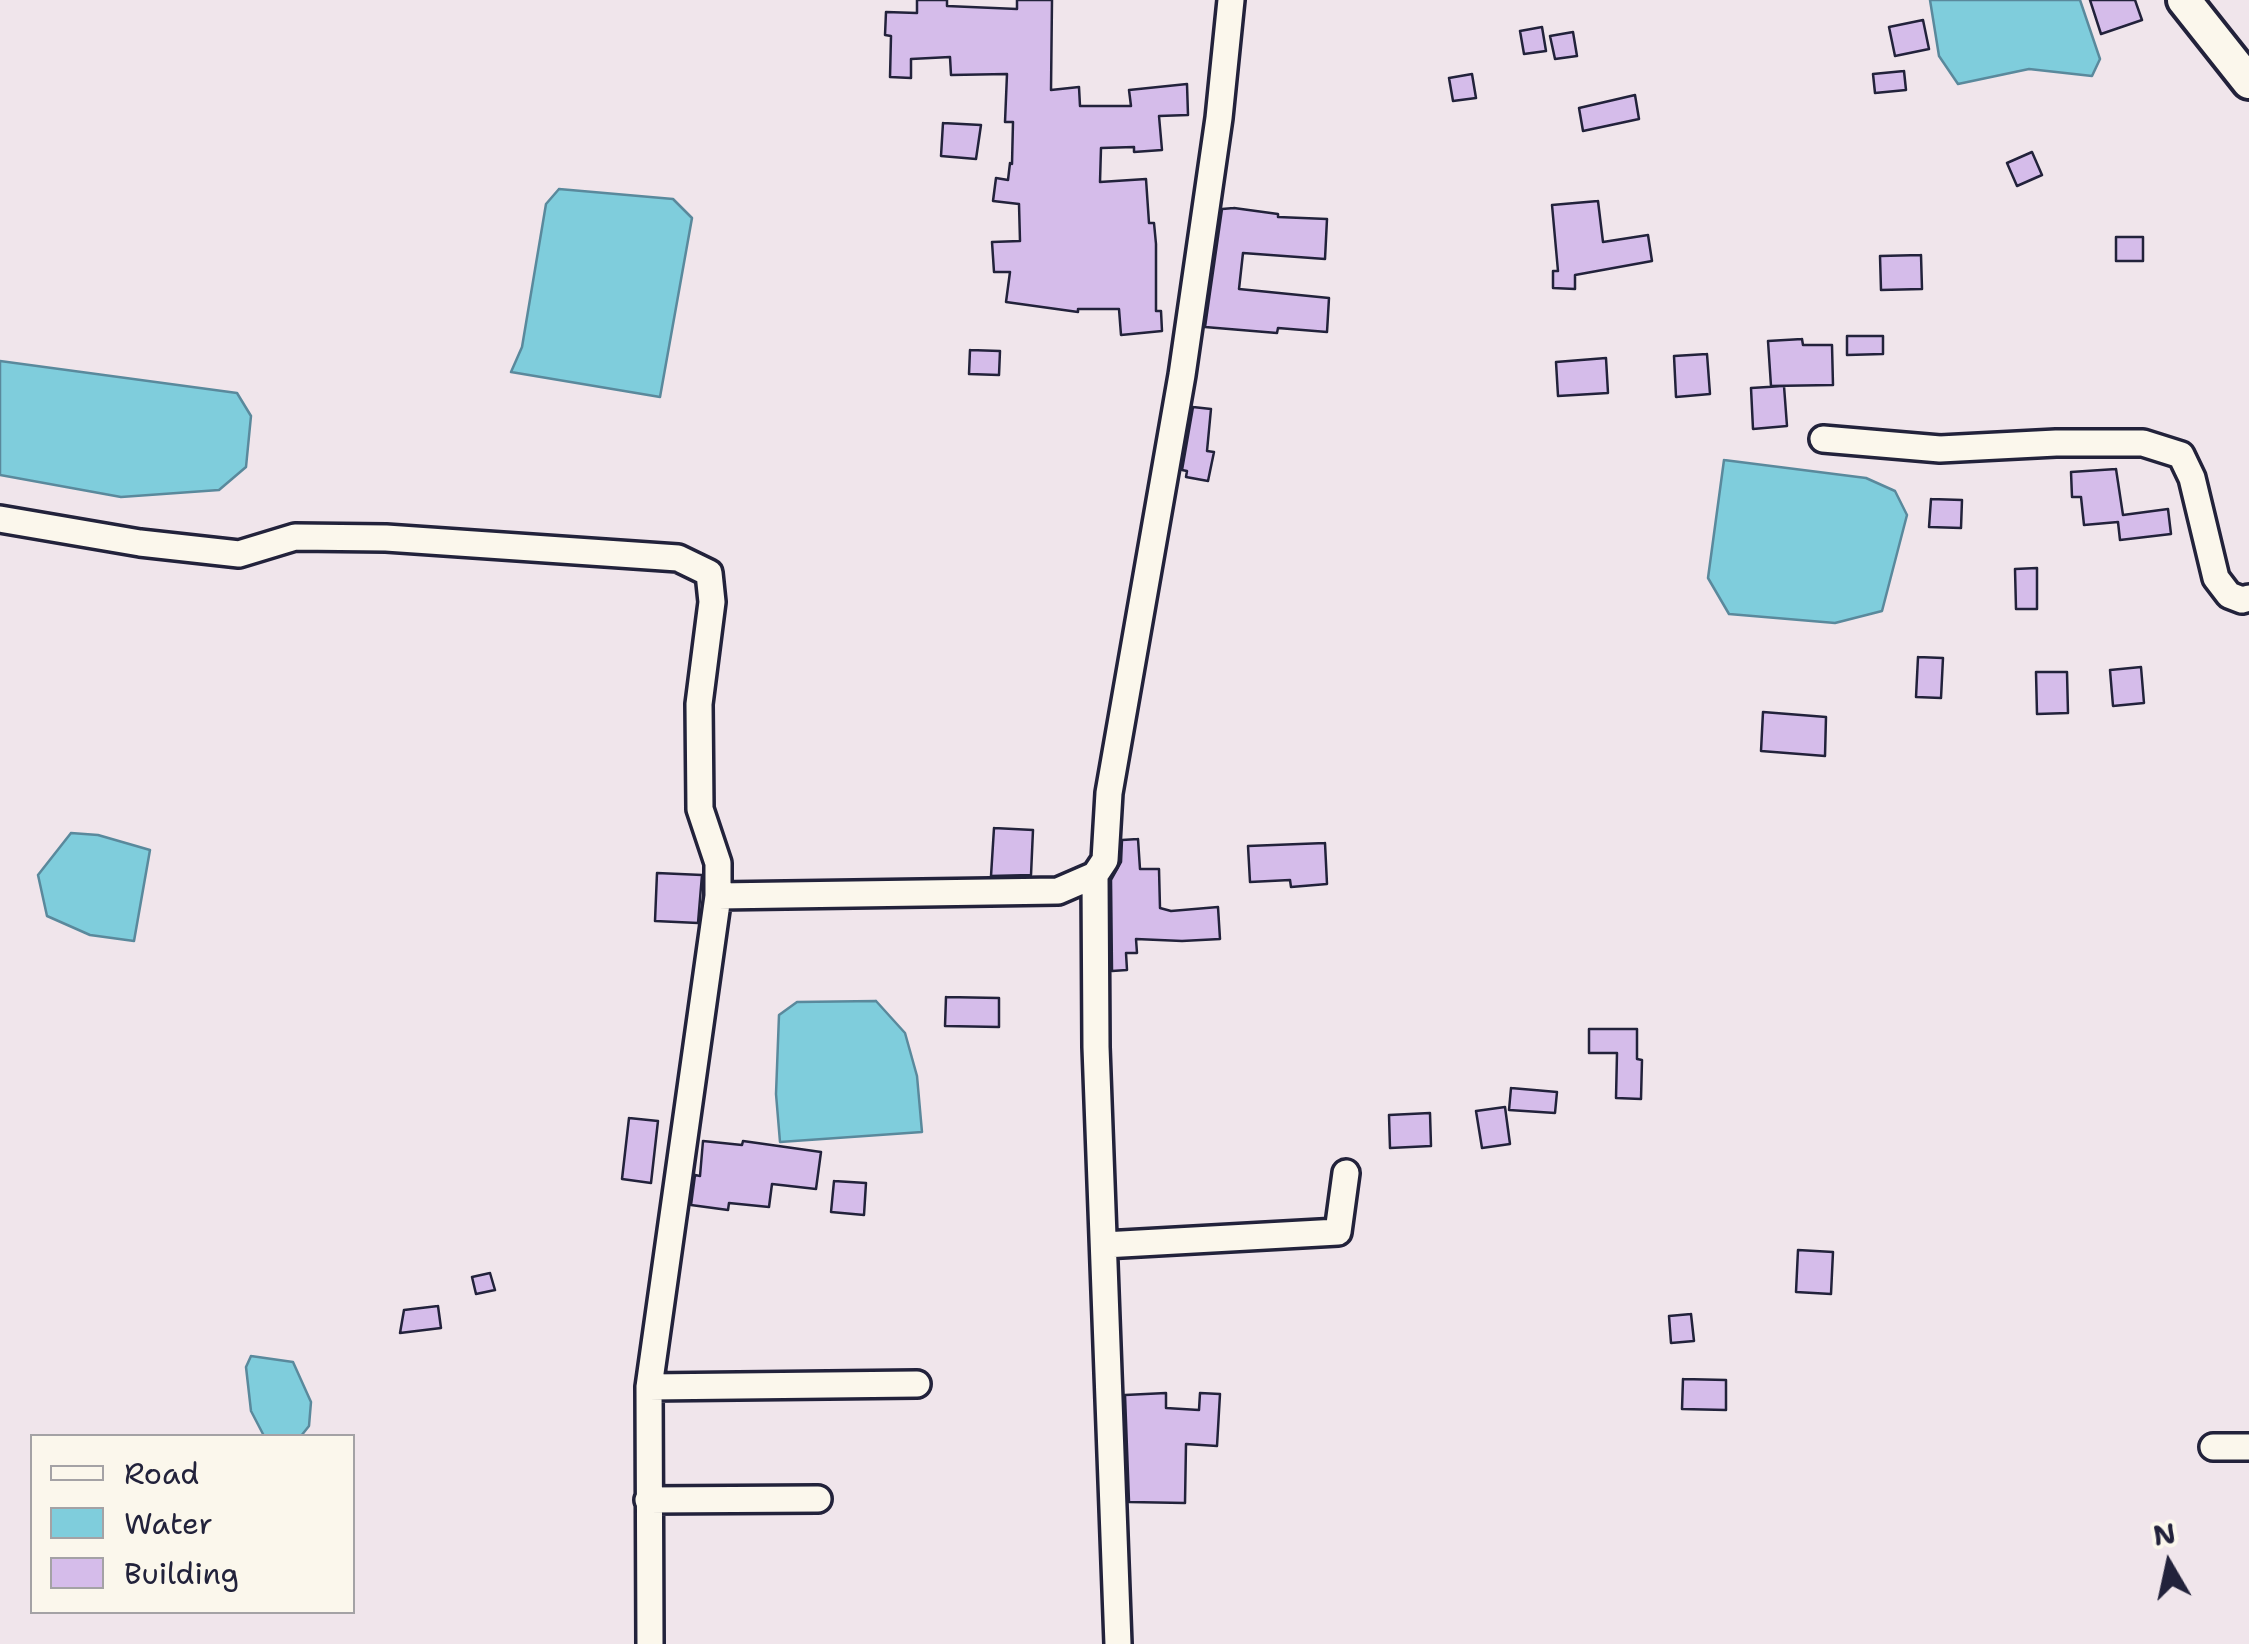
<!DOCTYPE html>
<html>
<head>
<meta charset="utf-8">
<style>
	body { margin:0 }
	#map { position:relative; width:2249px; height:1644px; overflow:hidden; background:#f0e5eb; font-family:"Shantell Sans",sans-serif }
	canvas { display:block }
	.legend { position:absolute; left:30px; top:1434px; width:325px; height:180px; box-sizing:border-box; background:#fbf7ec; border:2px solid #a4a2a5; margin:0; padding:12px 18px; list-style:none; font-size:30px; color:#22223b }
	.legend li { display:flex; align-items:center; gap:20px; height:50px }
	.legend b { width:50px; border:2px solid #a4a2a5 }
	.north { position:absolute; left:2119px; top:1514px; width:100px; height:100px; -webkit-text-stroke:8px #fbf7ec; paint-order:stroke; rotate:351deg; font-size:28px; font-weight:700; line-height:40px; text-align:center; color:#22223b }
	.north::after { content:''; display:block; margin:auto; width:35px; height:45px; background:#22223b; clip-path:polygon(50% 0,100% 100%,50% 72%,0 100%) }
</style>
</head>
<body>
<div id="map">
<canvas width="2249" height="1644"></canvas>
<ul class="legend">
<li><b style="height:12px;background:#fbf7ec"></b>Road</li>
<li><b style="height:28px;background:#7fcddc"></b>Water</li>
<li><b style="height:28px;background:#d5bcea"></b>Building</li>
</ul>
<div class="north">N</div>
</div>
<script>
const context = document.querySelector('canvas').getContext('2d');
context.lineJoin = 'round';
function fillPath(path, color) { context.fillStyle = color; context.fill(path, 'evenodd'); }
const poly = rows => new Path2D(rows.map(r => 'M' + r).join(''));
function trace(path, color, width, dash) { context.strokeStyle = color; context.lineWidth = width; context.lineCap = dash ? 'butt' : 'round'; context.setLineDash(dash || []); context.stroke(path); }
const water = poly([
	[1930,0,2080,0,2100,59,2092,76,2029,69,1958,84,1939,56,1930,0],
	[559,189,673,199,692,218,660,397,511,372,522,347,546,204,559,189],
	[0,361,237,393,251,416,246,467,219,490,121,497,0,475,0,361],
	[1724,460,1866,478,1895,491,1907,515,1882,611,1835,623,1729,614,1708,578,1724,460],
	[71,833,98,835,150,850,134,941,90,935,47,916,38,875,71,833],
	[876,1001,905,1033,917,1076,922,1132,780,1142,776,1094,779,1015,797,1002,876,1001],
	[251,1356,293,1362,311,1402,309,1426,301,1436,264,1436,251,1411,246,1367,251,1356]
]);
fillPath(water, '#7fcddc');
trace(water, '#5a899c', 2.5);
const building = poly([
	[917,0,947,0,947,6,1017,9,1017,0,1052,0,1051,90,1079,87,1080,106,1131,106,1129,90,1187,84,1188,115,1159,116,1162,150,1134,152,1134,147,1101,148,1100,182,1146,179,1149,223,1154,223,1156,244,1156,311,1161,311,1162,331,1121,335,1119,309,1078,309,1078,312,1006,302,1010,272,994,272,992,242,1020,241,1019,204,993,201,996,178,1008,180,1010,163,1012,164,1013,122,1005,122,1007,74,951,75,950,57,911,59,911,78,890,77,891,36,885,35,886,12,917,13,917,0],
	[2090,0,2135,0,2142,20,2101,34,2090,0],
	[1923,20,1929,49,1895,56,1889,27,1923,20],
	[1542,27,1546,51,1524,54,1520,31,1542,27],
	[1573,32,1577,56,1555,59,1550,36,1573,32],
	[1904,71,1906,90,1875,93,1873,74,1904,71],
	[1472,74,1476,98,1453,101,1449,78,1472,74],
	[1635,95,1639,119,1583,131,1579,108,1635,95],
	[943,123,981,125,976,159,941,156,943,123],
	[2032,152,2042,175,2017,186,2007,163,2032,152],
	[1598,201,1603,242,1648,235,1652,261,1575,275,1575,289,1553,288,1553,271,1558,271,1552,205,1598,201],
	[1234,208,1278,214,1278,217,1327,219,1325,259,1243,253,1239,289,1329,298,1327,332,1278,328,1277,333,1205,327,1222,209,1234,208],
	[2116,237,2143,237,2143,261,2116,261,2116,237],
	[1921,255,1922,289,1881,290,1880,256,1921,255],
	[1847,336,1883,336,1883,354,1847,355,1847,336],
	[1802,339,1803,345,1832,345,1833,385,1771,386,1768,341,1802,339],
	[970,350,1000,351,999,375,969,374,970,350],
	[1707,354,1710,394,1676,397,1674,356,1707,354],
	[1606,358,1608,393,1558,396,1556,362,1606,358],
	[1784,386,1787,426,1753,429,1751,388,1784,386],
	[1193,407,1211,409,1207,451,1214,452,1208,481,1186,477,1187,471,1182,470,1193,407],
	[2116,469,2123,515,2168,509,2171,534,2120,540,2118,522,2084,525,2081,497,2072,497,2071,472,2116,469],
	[1931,499,1962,500,1961,528,1929,527,1931,499],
	[2037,568,2037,609,2016,609,2015,569,2037,568],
	[1918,657,1943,658,1941,698,1916,697,1918,657],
	[2141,667,2144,703,2113,706,2110,670,2141,667],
	[2036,672,2067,672,2068,713,2037,714,2036,672],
	[1763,712,1826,717,1825,756,1761,751,1763,712],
	[994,828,1033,830,1031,875,991,876,994,828],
	[1138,839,1140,869,1159,869,1160,908,1171,911,1218,907,1220,939,1182,941,1136,939,1137,953,1126,953,1127,970,1112,971,1111,880,1121,862,1122,840,1138,839],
	[1325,843,1327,884,1291,887,1290,880,1250,882,1248,846,1325,843],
	[657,873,702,875,698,923,655,921,657,873],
	[946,997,999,998,999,1027,945,1026,946,997],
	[1589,1029,1637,1029,1637,1059,1642,1060,1641,1099,1616,1098,1617,1053,1589,1053,1589,1029],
	[1511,1088,1557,1092,1555,1113,1509,1110,1511,1088],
	[1505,1107,1510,1144,1482,1148,1476,1111,1505,1107],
	[1430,1113,1431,1146,1390,1148,1389,1115,1430,1113],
	[629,1118,658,1121,651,1183,622,1179,629,1118],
	[703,1141,742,1145,743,1141,821,1152,816,1189,772,1184,769,1207,729,1203,728,1210,691,1205,695,1175,700,1176,703,1141],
	[834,1181,866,1183,864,1215,831,1212,834,1181],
	[1798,1250,1833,1252,1831,1294,1796,1292,1798,1250],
	[490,1273,495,1290,476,1294,472,1277,490,1273],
	[438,1306,441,1328,400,1333,404,1310,438,1306],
	[1691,1314,1694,1341,1671,1343,1669,1316,1691,1314],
	[1683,1379,1726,1380,1726,1410,1682,1409,1683,1379],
	[1166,1393,1166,1408,1199,1410,1200,1393,1220,1394,1217,1446,1186,1444,1185,1503,1129,1502,1125,1395,1166,1393]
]);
fillPath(building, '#d5bcea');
trace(building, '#22223b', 2.5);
const minor = poly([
	[1823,439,1940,449,2056,443,2143,443,2181,455,2192,478,2216,578,2229,595,2242,600,2249,598],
	[0,519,140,543,239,554,295,537,386,538,678,558,709,573,712,602,699,704,700,809,718,863,718,896],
	[1095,875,1096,1047,1118,1644],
	[1104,1245,1338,1232,1346,1173],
	[649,1387,917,1384],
	[2213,1447,2249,1447],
	[648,1500,818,1499],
	[650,1644,649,1387,718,896,1058,891,1095,875,1105,860,1109,793,1182,375,1219,118,1231,0]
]);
const tertiary = poly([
	[2184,0,2249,82]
]);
trace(minor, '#22223b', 32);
trace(tertiary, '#22223b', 40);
trace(minor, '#fbf7ec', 25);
trace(tertiary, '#fbf7ec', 32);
</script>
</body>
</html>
